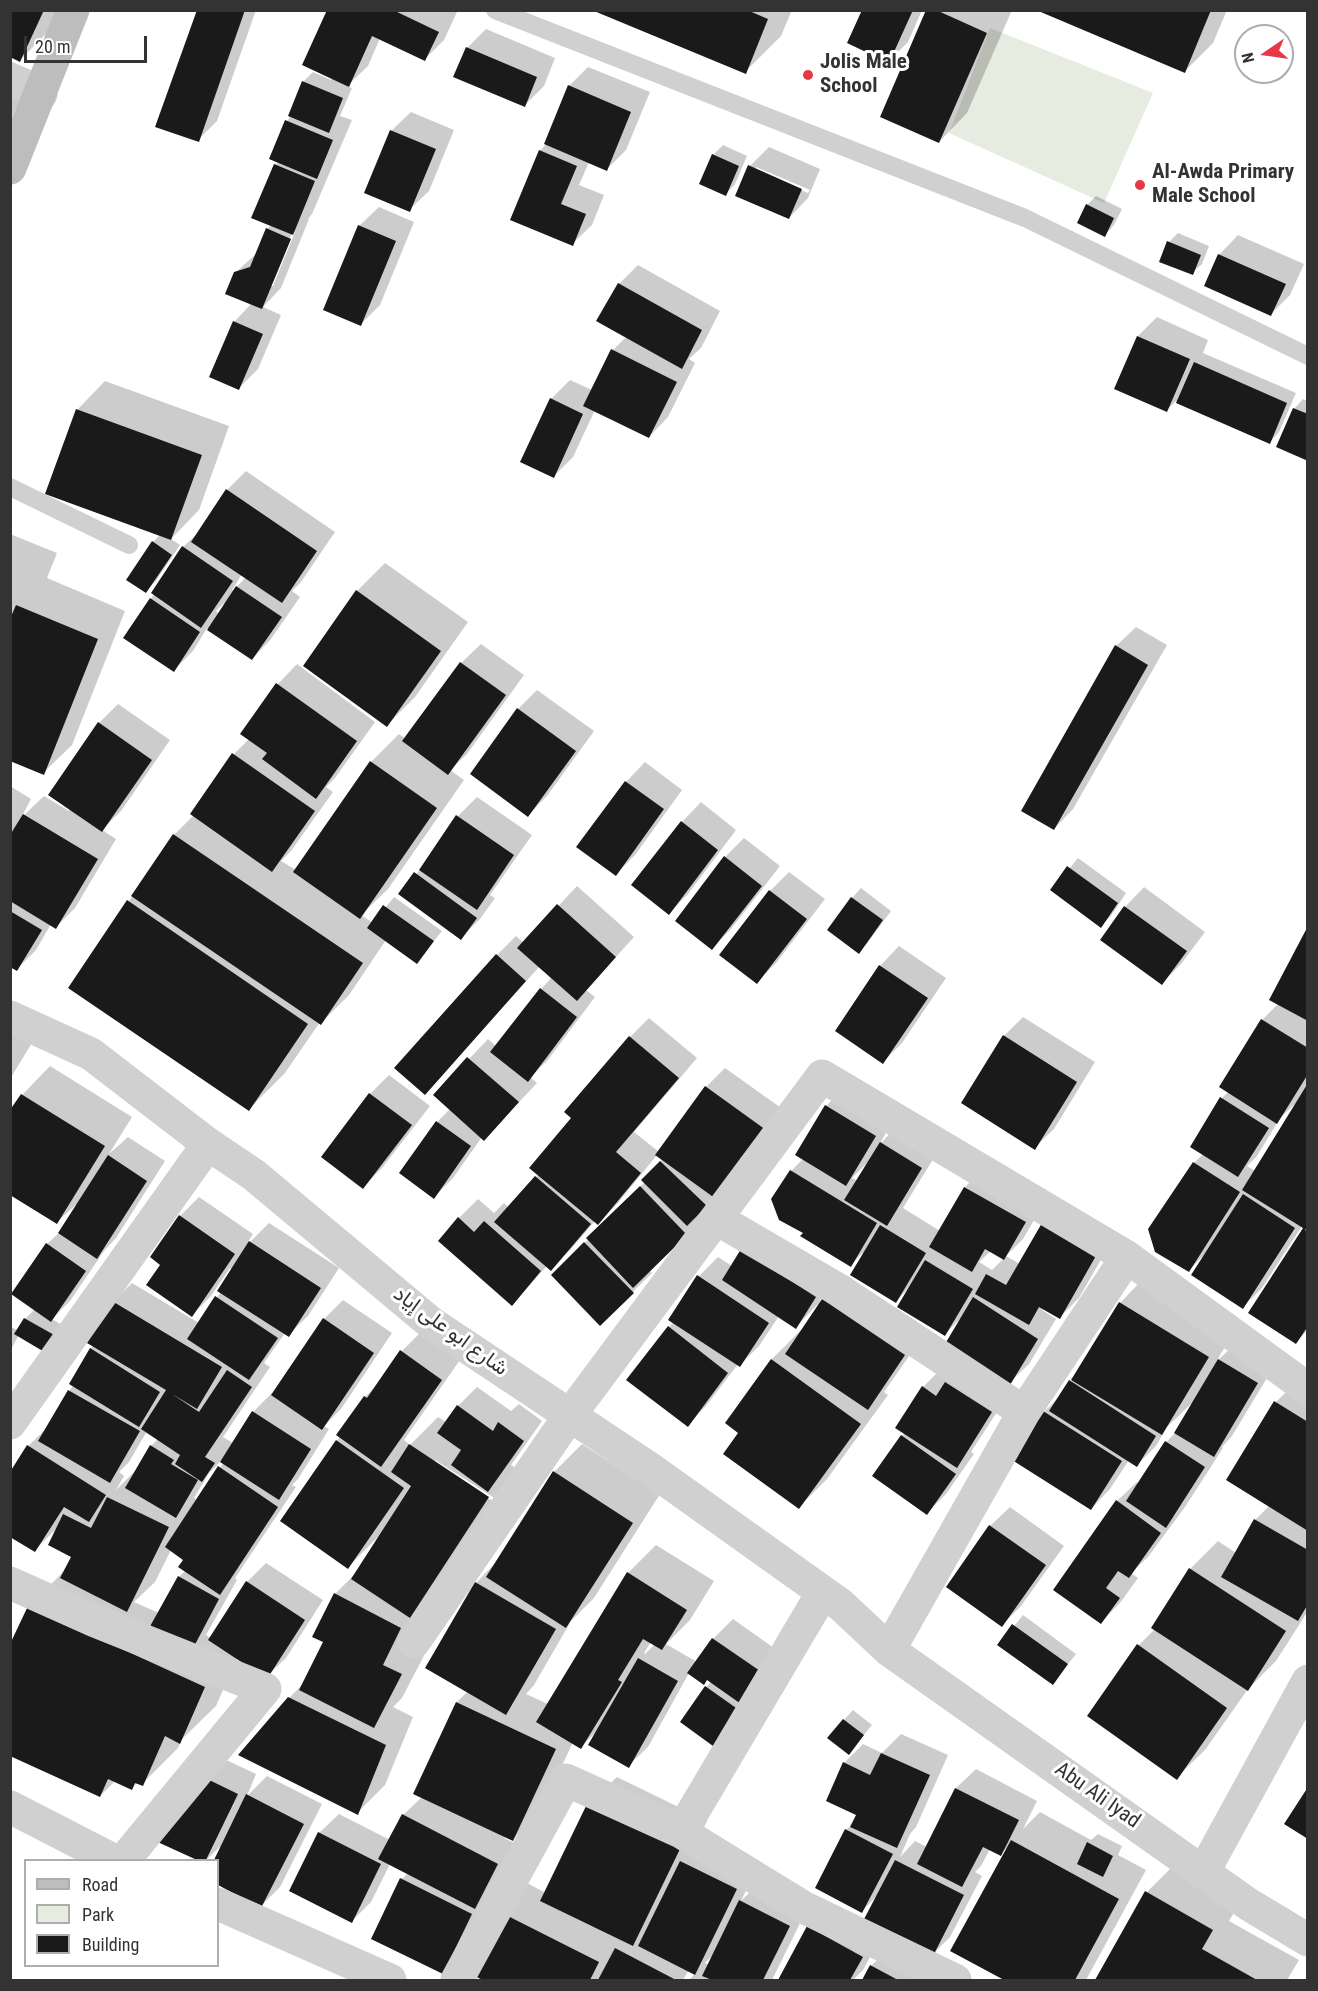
<!DOCTYPE html>
<html>
<head>
<meta charset="utf-8">
<style>
	body { margin:0 }
	#map { position:relative; width:1318px; height:1991px; overflow:hidden; background:#fff; font-family:"Roboto Condensed",sans-serif }
	canvas { display:block }
	.frame { position:absolute; inset:0; border:12px solid #333; pointer-events:none }
	.legend { position:absolute; left:24px; top:1859px; width:195px; height:108px; box-sizing:border-box; background:#fff; border:2px solid #adadad; margin:0; padding:8px 10px; list-style:none; font-size:18px; color:#333 }
	.legend li { display:flex; align-items:center; gap:12px; height:30px }
	.legend b { width:30px; border:2px solid #adadad }
	.north { position:absolute; left:1234px; top:24px; width:60px; height:60px; box-sizing:border-box; background:#fff; border:2px solid #adadad; border-radius:50%; rotate:257deg; font-size:16px; font-weight:700; line-height:24px; text-align:center; color:#333 }
	.north::after { content:''; display:block; margin:auto; width:21px; height:27px; background:#e63946; clip-path:polygon(50% 0,100% 100%,50% 72%,0 100%) }
	.scale { position:absolute; left:24px; top:36px; width:123px; height:27px; box-sizing:border-box; border:3px solid #333; border-top:0; padding-left:8px; font-size:18px; line-height:21px; white-space:nowrap; color:#333; -webkit-text-stroke:4px #fff; paint-order:stroke }
</style>
</head>
<body>
<div id="map">
<canvas width="1318" height="1991"></canvas>
<div class="frame"></div>
<ul class="legend">
<li><b style="height:8px;background:#bdbdbd"></b>Road</li>
<li><b style="height:16px;background:#e6ecdf"></b>Park</li>
<li><b style="height:16px;background:#1a1a1a"></b>Building</li>
</ul>
<div class="north">N</div>
<div class="scale">20 m</div>
</div>
<script>
const context = document.querySelector('canvas').getContext('2d');
context.lineJoin = 'round';
function fillPath(path, color) { context.fillStyle = color; context.fill(path, 'evenodd'); }
const poly = rows => new Path2D(rows.map(r => 'M' + r).join(''));
function trace(path, color, width, dash) { context.strokeStyle = color; context.lineWidth = width; context.lineCap = dash ? 'butt' : 'round'; context.setLineDash(dash || []); context.stroke(path); }
function drawText(font, color, halo, rows, align = 'center') {
  context.font = font + ' "Roboto Condensed",Vazirmatn,sans-serif'; context.lineWidth = 6; context.setLineDash([]); context.textBaseline = 'middle'; context.strokeStyle = halo; context.fillStyle = color; for (const [text, x, y, turn = 0] of rows) {
    context.save(); context.translate(x, y); context.rotate((+turn || 0) * Math.PI / 180); context.textAlign = isNaN(turn) ? turn : align; if (halo) context.strokeText(text, 0, 0); context.fillText(text, 0, 0); context.restore();
  }
}
fillPath(poly([
	[990,28,1153,93,1104,203,949,133]
]), '#e6ecdf');
fillPath(poly([
	[10,10,58,10,48,32,20,60],
	[198,10,256,10,217,121,198,140],
	[328,10,453,10,457,12,444,40,425,59,380,38,368,66,347,86,352,88,340,116,352,120,312,214,308,219,309,219,281,288,263,307,281,315,258,369,239,388,234,322,252,303,235,273,258,252,267,229,271,225,275,165,279,161,287,121,291,116,304,81,313,72,331,80,332,77],
	[293,231,295,232,273,286,270,286],
	[598,10,792,10,781,36,745,72],
	[863,10,922,10,908,42,889,61],
	[928,10,1012,10,967,113,939,142],
	[1040,10,1227,10,1213,43,1185,71],
	[486,29,555,58,544,86,525,105,467,48],
	[10,61,33,71,10,122],
	[588,67,650,92,626,150,607,169,589,162,579,185,604,195,592,225,572,244,540,151,546,144,569,86],
	[411,112,454,130,429,191,409,210,391,131],
	[723,145,747,156,735,184,726,194,701,183,713,155],
	[769,147,820,169,808,198,789,218,750,166],
	[756,167,810,190,808,193,756,170],
	[1096,196,1122,209,1114,225,1105,235,1087,205],
	[379,207,414,222,380,305,361,324,359,226],
	[1178,233,1209,246,1202,264,1192,273,1169,242],
	[1238,235,1304,264,1290,295,1271,314,1219,255],
	[638,265,720,311,701,348,689,359,695,363,668,417,649,437,595,410,573,457,554,476,551,399,570,380,592,390,613,350,627,336,619,284],
	[1157,317,1208,340,1203,353,1296,393,1279,432,1270,442,1176,401,1167,410,1116,388,1138,336],
	[105,381,229,426,199,510,171,539,180,545,155,582,145,591,153,542,160,535,77,410],
	[1303,399,1308,401,1308,459,1294,409],
	[246,471,335,532,301,582,292,591,300,597,271,639,252,659,207,628,193,651,174,670,151,599,183,547,202,529,227,490],
	[242,574,246,577,233,591,232,590],
	[225,602,219,614,216,611],
	[10,534,57,553,47,578,125,611,72,745,43,773,10,760],
	[385,563,468,622,415,697,387,725,357,591],
	[1136,627,1167,645,1073,809,1054,829,1116,646],
	[481,644,524,675,467,754,450,770,464,780,388,889,361,915,373,923,394,897,442,931,417,962,386,940,349,995,321,1023,320,1022,285,1073,249,1109,129,901,174,835,194,815,234,754,249,739,242,733,278,684,297,664,375,722,335,778,326,787,333,792,291,851,281,861,296,870,371,762,399,734,406,739,461,663],
	[537,690,594,731,547,796,528,815,518,709],
	[118,704,170,740,121,811,102,830,116,839,75,908,56,927,51,924,36,950,17,969,10,965,10,786,31,799,21,818,44,796,69,811,99,723],
	[645,762,682,790,635,855,616,874,626,782],
	[477,797,532,835,490,895,495,898,480,919,461,938,400,893,425,864,458,816],
	[701,802,736,830,688,894,669,913,633,885,682,822],
	[744,838,780,866,731,929,712,948,725,857],
	[1078,858,1126,893,1110,917,1101,926,1052,890],
	[789,872,825,899,776,963,757,982,722,954,770,891],
	[577,886,634,937,586,990,595,997,547,1061,530,1077,537,1083,484,1139,482,1137,453,1178,434,1197,437,1122,450,1109,435,1095,488,1039,496,1046,541,989,552,977,540,966,425,1093,497,955,516,936,524,943],
	[1144,887,1205,932,1181,964,1162,983,1102,939,1125,907],
	[861,888,891,911,868,942,859,952,852,898],
	[1308,930,1308,1330,1296,1342,1305,1228,1302,1226,1262,1288,1243,1307,1205,1254,1189,1270,1149,1230,1194,1163,1203,1154,1222,1098,1228,1092,1221,1087,1262,1020,1279,1003],
	[1296,1103,1255,1171,1247,1166,1257,1156,1280,1118],
	[899,946,946,978,902,1043,883,1062,837,1030,880,966],
	[10,1016,38,1033,10,1079],
	[1023,1017,1095,1062,1054,1129,1034,1148,1004,1036],
	[649,1018,697,1058,634,1132,659,1152,706,1087,725,1068,784,1110,705,1215,649,1270,652,1273,600,1324,553,1275,645,1182,643,1180,663,1159,657,1155,617,1204,598,1223,595,1221,570,1250,550,1269,547,1266,512,1304,459,1218,478,1199,494,1213,504,1203,509,1208,539,1174,573,1118,566,1112,630,1037],
	[50,1066,132,1117,109,1154,128,1137,165,1161,116,1238,104,1251,70,1301,52,1319,64,1326,55,1342,19,1335,10,1351,10,1326,18,1331,25,1319,35,1309,47,1244,61,1231,80,1201,57,1222,13,1195,10,1199,10,1113,22,1095],
	[389,1075,430,1106,382,1168,363,1187,370,1094],
	[845,1087,895,1117,879,1145,900,1123,940,1148,903,1208,940,1231,965,1187,984,1168,1044,1203,1023,1239,1006,1256,1020,1264,1115,1235,1079,1298,1060,1317,1044,1308,1042,1310,1056,1319,1029,1364,1009,1383,960,1319,945,1334,908,1289,896,1301,864,1252,850,1265,805,1232,791,1171,803,1159,826,1106],
	[868,1162,858,1181,852,1178],
	[991,1251,1004,1258,992,1270,979,1262],
	[199,1197,253,1234,248,1242,249,1243,269,1223,339,1268,308,1316,288,1335,285,1333,264,1363,270,1367,223,1437,233,1443,253,1412,272,1393,274,1394,324,1319,343,1300,392,1333,341,1409,324,1426,329,1429,298,1479,292,1485,296,1487,235,1578,237,1580,206,1635,211,1638,247,1582,266,1563,323,1600,286,1658,266,1677,237,1658,216,1706,182,1739,178,1748,142,1784,138,1782,132,1788,115,1781,100,1796,29,1607,65,1570,73,1556,57,1528,34,1551,10,1475,28,1446,48,1427,69,1391,74,1385,113,1302,132,1283,199,1323,221,1292,232,1270,230,1268,211,1296,192,1315,162,1264,180,1216],
	[147,1431,158,1439,151,1446,137,1469,116,1490,124,1476,119,1472,129,1462],
	[221,1461,224,1462,198,1500,194,1498,209,1473],
	[171,1550,185,1559,186,1570,179,1577,159,1613,134,1602,155,1582],
	[718,1257,732,1266,834,1277,818,1304,842,1281,923,1336,884,1392,888,1395,827,1479,799,1507,740,1432,727,1423,772,1359,800,1331,801,1332,819,1305,818,1304,796,1327,779,1316,759,1346,740,1365,738,1364,706,1406,687,1425,669,1327,674,1322,699,1276],
	[1148,1274,1236,1328,1216,1362,1239,1340,1276,1363,1232,1436,1222,1447,1223,1448,1185,1507,1148,1557,1131,1573,1138,1578,1120,1603,1101,1622,1117,1501,1137,1482,1139,1484,1166,1442,1176,1432,1193,1402,1167,1427,1156,1446,1137,1465,1129,1460,1110,1489,1091,1509,1044,1412,1062,1394,1075,1377,1120,1303],
	[421,1332,460,1360,404,1440,410,1445,438,1417,446,1422,458,1406,477,1387,511,1411,519,1404,542,1421,511,1465,516,1468,496,1499,435,1460,435,1463,494,1502,429,1646,402,1698,393,1707,413,1717,385,1785,357,1813,289,1698,303,1684,325,1642,335,1594,357,1572,378,1537,348,1567,337,1441,365,1397,380,1382,402,1351],
	[942,1368,1010,1392,971,1452,974,1454,946,1494,927,1513,902,1436,905,1433,923,1387],
	[1304,1374,1308,1377,1308,1611,1276,1661,1248,1689,1205,1750,1176,1778,1089,1715,1139,1645,1155,1629,1190,1569,1218,1541,1236,1553,1255,1520,1270,1505,1276,1402],
	[582,1444,660,1494,594,1598,571,1621,534,1685,526,1694,548,1704,628,1573,656,1545,714,1581,690,1620,666,1644,697,1662,713,1639,733,1619,781,1653,723,1735,706,1687,712,1681,689,1673,648,1747,628,1766,598,1730,581,1747,573,1742,541,1811,513,1839,506,1836,504,1838,516,1844,442,1972,402,1879,408,1873,390,1864,371,1902,352,1921,319,1833,339,1814,390,1840,403,1815,422,1797,457,1702,468,1691,476,1583,498,1560,554,1472],
	[651,1642,655,1644,645,1654,644,1653],
	[1010,1507,1064,1546,1021,1606,1002,1625,948,1586,990,1526],
	[1023,1615,1076,1654,1053,1683,999,1645],
	[853,1710,872,1725,849,1753,844,1720],
	[901,1734,948,1755,916,1827,910,1834,900,1857,915,1841,927,1847,956,1788,976,1769,1037,1801,1023,1829,1040,1812,1091,1840,1098,1834,1122,1846,1118,1855,1146,1870,1086,1980,1008,1980,952,1950,1007,1848,1000,1854,990,1849,981,1866,975,1872,982,1876,950,1937,931,1956,877,1896,862,1911,846,1830,854,1822,858,1814,844,1763,863,1744,882,1753],
	[222,1758,256,1774,247,1796,267,1776,322,1804,280,1887,261,1906,218,1883,218,1860,215,1860,223,1844,206,1860,201,1860,153,1839],
	[617,1777,707,1821,694,1848,756,1870,741,1901,760,1882,808,1907,772,1980,689,1980,696,1973,689,1970,683,1980,486,1980,467,1971,525,1882,546,1893,588,1805],
	[713,1955,709,1965,705,1963],
	[1175,1864,1240,1902,1229,1921,1299,1960,1287,1980,1094,1980,1100,1975,1147,1892],
	[808,1927,881,1937,863,1970,853,1980,780,1980],
	[890,1947,933,1980,863,1980,871,1966]
]), '#0003');
fillPath(poly([
	[10,10,44,10,20,62,10,57],
	[197,10,245,10,199,142,155,127],
	[327,10,393,10,439,32,425,61,372,36,349,87,302,65],
	[747,10,768,19,746,74,594,11],
	[862,10,913,10,889,63,847,43],
	[926,10,936,10,987,33,939,143,880,117],
	[1036,10,1211,10,1185,73],
	[466,47,537,77,525,107,453,77],
	[302,81,343,98,329,133,288,116],
	[568,85,631,112,607,171,544,144],
	[285,120,333,140,317,179,269,159],
	[390,130,436,149,410,212,364,193],
	[539,150,577,166,561,204,586,214,573,246,510,220],
	[712,154,739,166,726,196,699,184],
	[274,164,315,181,293,235,251,218],
	[748,165,802,189,789,219,735,196],
	[1086,204,1114,218,1105,237,1077,223],
	[358,225,396,241,361,326,323,310],
	[266,228,291,239,262,309,225,294,234,272,250,267],
	[1167,241,1201,255,1193,275,1159,262],
	[1218,254,1286,284,1271,316,1204,286],
	[618,283,702,330,682,369,596,321],
	[233,321,263,334,239,390,209,377],
	[1137,336,1190,359,1167,412,1114,389],
	[611,349,677,382,649,438,583,406],
	[1194,362,1287,403,1270,444,1176,403],
	[550,398,583,414,554,478,520,462],
	[1293,408,1308,414,1308,461,1276,447],
	[76,409,202,455,171,540,45,494],
	[226,489,317,551,282,603,191,542],
	[152,541,172,555,146,593,126,580],
	[182,546,233,581,201,628,151,593],
	[236,586,282,617,252,660,207,630],
	[356,590,441,651,387,727,303,666],
	[150,598,200,632,174,672,123,638],
	[16,605,98,639,44,775,10,761,10,619],
	[1115,645,1148,665,1054,830,1021,811],
	[460,662,506,695,448,775,402,741],
	[276,683,357,741,316,799,262,759,267,753,240,734],
	[517,708,576,751,528,817,470,774],
	[98,722,152,760,102,832,48,795],
	[232,753,315,811,272,872,190,814],
	[370,761,437,808,360,919,293,872],
	[625,781,664,809,616,876,576,847],
	[23,814,98,859,56,929,10,901,10,835],
	[456,815,514,855,477,910,419,870],
	[681,821,718,850,669,915,631,885],
	[173,834,363,963,321,1025,131,896],
	[724,856,762,886,712,950,675,921],
	[1067,866,1118,903,1101,928,1050,890],
	[414,872,477,918,461,940,398,894],
	[769,890,807,919,757,984,719,955],
	[851,897,883,920,859,954,827,930],
	[127,900,308,1024,249,1111,68,988],
	[557,904,616,957,577,1001,517,948],
	[383,905,434,941,417,964,367,928],
	[1124,906,1187,951,1162,985,1100,940],
	[10,911,42,930,17,971,10,967],
	[1308,926,1308,1021,1269,1000],
	[496,954,526,981,425,1095,394,1068],
	[879,965,928,998,883,1064,835,1031],
	[540,988,577,1017,528,1082,490,1052],
	[1261,1019,1308,1048,1308,1074,1277,1124,1219,1087],
	[1003,1035,1077,1082,1035,1150,961,1103],
	[629,1036,679,1078,616,1152,641,1173,598,1225,529,1168,571,1118,564,1112],
	[467,1057,519,1102,484,1141,433,1095],
	[1308,1083,1308,1226,1305,1230,1308,1232,1308,1326,1296,1344,1248,1313,1303,1228,1242,1190],
	[705,1086,766,1130,716,1199,655,1155],
	[369,1093,412,1125,363,1189,321,1157],
	[21,1094,105,1146,57,1224,10,1195,10,1110],
	[1220,1097,1269,1128,1238,1177,1190,1147],
	[825,1105,876,1136,846,1186,795,1155],
	[436,1121,471,1146,434,1199,399,1173],
	[880,1142,922,1168,887,1226,844,1200],
	[108,1155,147,1181,97,1259,58,1233],
	[660,1161,707,1206,687,1226,641,1180],
	[1193,1162,1240,1192,1189,1272,1155,1252,1148,1229],
	[790,1170,877,1223,851,1267,800,1236,803,1233,779,1220,771,1199],
	[535,1176,591,1224,551,1271,494,1222],
	[640,1186,687,1235,633,1288,586,1238],
	[964,1187,1026,1222,1004,1260,985,1249,972,1272,929,1247],
	[1243,1194,1295,1228,1243,1309,1191,1275],
	[179,1215,235,1254,192,1317,146,1285,160,1265,150,1257],
	[458,1217,474,1232,484,1221,541,1271,512,1306,438,1241],
	[1042,1223,1097,1254,1060,1319,1039,1307,1029,1325,975,1294,986,1274,1006,1285],
	[880,1225,926,1253,896,1303,850,1275],
	[249,1241,321,1288,289,1337,217,1291],
	[584,1242,634,1293,600,1326,551,1275],
	[46,1243,86,1271,51,1322,11,1294],
	[741,1249,816,1297,796,1329,722,1280],
	[925,1260,973,1289,945,1336,897,1307],
	[697,1275,769,1323,740,1367,668,1320],
	[215,1296,278,1338,249,1380,187,1339],
	[973,1297,1038,1339,1010,1385,945,1344],
	[822,1299,905,1355,868,1410,785,1354],
	[112,1301,222,1367,197,1409,172,1394,199,1412,227,1370,252,1387,205,1457,215,1463,202,1482,175,1464,180,1455,141,1429,166,1390,87,1343],
	[1119,1302,1209,1357,1162,1435,1071,1380],
	[24,1318,56,1336,46,1353,14,1334],
	[323,1318,374,1353,322,1430,271,1395],
	[668,1326,728,1373,688,1427,626,1380],
	[90,1348,160,1392,139,1427,69,1384],
	[400,1350,442,1380,381,1467,336,1435,364,1396,367,1398],
	[771,1359,861,1424,799,1509,723,1454,738,1433,725,1423],
	[1218,1359,1258,1383,1214,1457,1174,1433],
	[1069,1380,1156,1436,1137,1467,1049,1411],
	[945,1382,992,1412,957,1468,895,1428,922,1386,936,1396],
	[68,1390,140,1431,110,1483,38,1441],
	[1274,1401,1308,1422,1308,1531,1226,1480],
	[457,1405,493,1431,498,1422,524,1441,488,1492,451,1465,461,1450,437,1433],
	[252,1411,311,1449,279,1500,220,1462],
	[1043,1411,1122,1461,1091,1510,1012,1460],
	[901,1435,956,1474,927,1515,872,1476],
	[336,1440,404,1488,348,1569,280,1521],
	[1165,1441,1205,1467,1166,1528,1126,1501],
	[409,1444,489,1497,410,1618,351,1579,411,1486,391,1472],
	[27,1445,106,1495,89,1522,64,1507,35,1552,10,1537,10,1472],
	[150,1445,174,1460,171,1464,198,1480,176,1518,125,1488],
	[218,1466,278,1507,220,1595,178,1567,183,1560,165,1547],
	[553,1471,633,1523,566,1628,486,1577],
	[107,1497,169,1527,127,1612,60,1578,71,1557,48,1545,63,1514,91,1528],
	[1116,1500,1161,1533,1129,1578,1118,1571,1106,1588,1120,1598,1101,1624,1053,1590],
	[1254,1519,1308,1550,1308,1604,1298,1621,1221,1577],
	[989,1525,1046,1565,1002,1627,946,1587],
	[1189,1568,1286,1631,1248,1691,1151,1628],
	[627,1572,687,1610,662,1650,643,1639,618,1680,622,1682,581,1749,536,1722],
	[178,1576,219,1599,190,1654,148,1630],
	[246,1581,305,1620,267,1679,208,1640],
	[475,1582,556,1629,506,1715,425,1668],
	[334,1593,401,1628,383,1665,402,1674,374,1728,299,1690,323,1642,312,1637],
	[28,1606,205,1687,180,1744,165,1736,143,1786,135,1783,132,1790,108,1779,100,1797,10,1756,10,1644],
	[1012,1624,1068,1664,1053,1685,997,1645],
	[712,1638,763,1673,741,1704,707,1680,704,1685,687,1673],
	[1137,1644,1227,1708,1177,1780,1087,1716],
	[638,1658,678,1681,629,1768,588,1745],
	[705,1686,739,1710,713,1746,680,1722],
	[288,1697,386,1745,358,1815,238,1755],
	[456,1702,556,1749,513,1841,413,1794],
	[843,1719,864,1735,849,1755,827,1738],
	[881,1753,930,1775,897,1848,850,1827,856,1815,826,1801,843,1762,870,1775],
	[201,1776,238,1794,206,1860,197,1860,151,1839],
	[1308,1787,1308,1839,1284,1824],
	[955,1788,1019,1820,1001,1856,983,1847,962,1887,917,1864],
	[246,1794,304,1824,261,1908,218,1885,218,1860,214,1860],
	[587,1804,680,1849,633,1946,540,1901],
	[402,1814,498,1864,475,1909,378,1859],
	[845,1829,893,1854,862,1913,815,1888],
	[318,1832,381,1864,352,1923,289,1891],
	[1011,1840,1119,1899,1075,1980,1004,1980,950,1951],
	[1087,1842,1113,1856,1103,1877,1077,1864],
	[895,1860,964,1895,932,1958,862,1923],
	[680,1861,737,1889,695,1975,638,1946],
	[400,1878,472,1914,443,1974,371,1939],
	[1145,1891,1213,1930,1202,1949,1257,1980,1095,1980],
	[739,1900,790,1926,763,1980,712,1980,702,1976],
	[496,1910,599,1962,590,1980,483,1980,465,1972],
	[807,1926,863,1957,850,1980,778,1980],
	[615,1948,676,1980,598,1980],
	[870,1965,898,1980,862,1980]
]), '#1a1a1a');
trace(poly([
	[495,10,1025,218,1308,356],
	[10,487,129,545]
]), '#d0d0d0', 18);
trace(poly([
	[10,79,41,94],
	[10,1017,91,1054,208,1144,254,1175,431,1323,649,1468,841,1605,889,1650,1248,1904,1308,1940],
	[717,1219,839,1290,1024,1412],
	[10,1423,208,1144],
	[10,1583,95,1621,265,1689,124,1860],
	[823,1592,681,1832,803,1907,955,1980],
	[414,1642,570,1415,822,1076,1127,1257,1308,1389],
	[889,1650,1024,1412,1127,1257],
	[10,1807,113,1860],
	[1204,1871,1308,1681],
	[218,1904,390,1980],
	[457,1980,566,1780,681,1832]
]), '#d0d0d0', 33);
trace(poly([
	[10,168,73,10]
]), '#bdbdbd', 33);
for (const [x, y, r, color] of [
	[808,75,6,"#e63946"],
	[1140,185,6,"#e63946"]
]) { const dot = new Path2D(); dot.arc(x, y, r, 0, 2 * Math.PI); context.fillStyle = color; context.fill(dot); trace(dot, '#fff', 2); }
drawText('bold 21px', '#333', '#fff', [
	["Jolis Male",820,63],
	["School",820,87],
	["Al-Awda Primary",1152,173],
	["Male School",1152,197]
], 'left');
drawText('21px', '#333', '#fff', [
	["شارع ابو على إياد",450,1332,36],
	["Abu Ali Iyad",1097,1796,35]
]);
</script>
</body>
</html>
